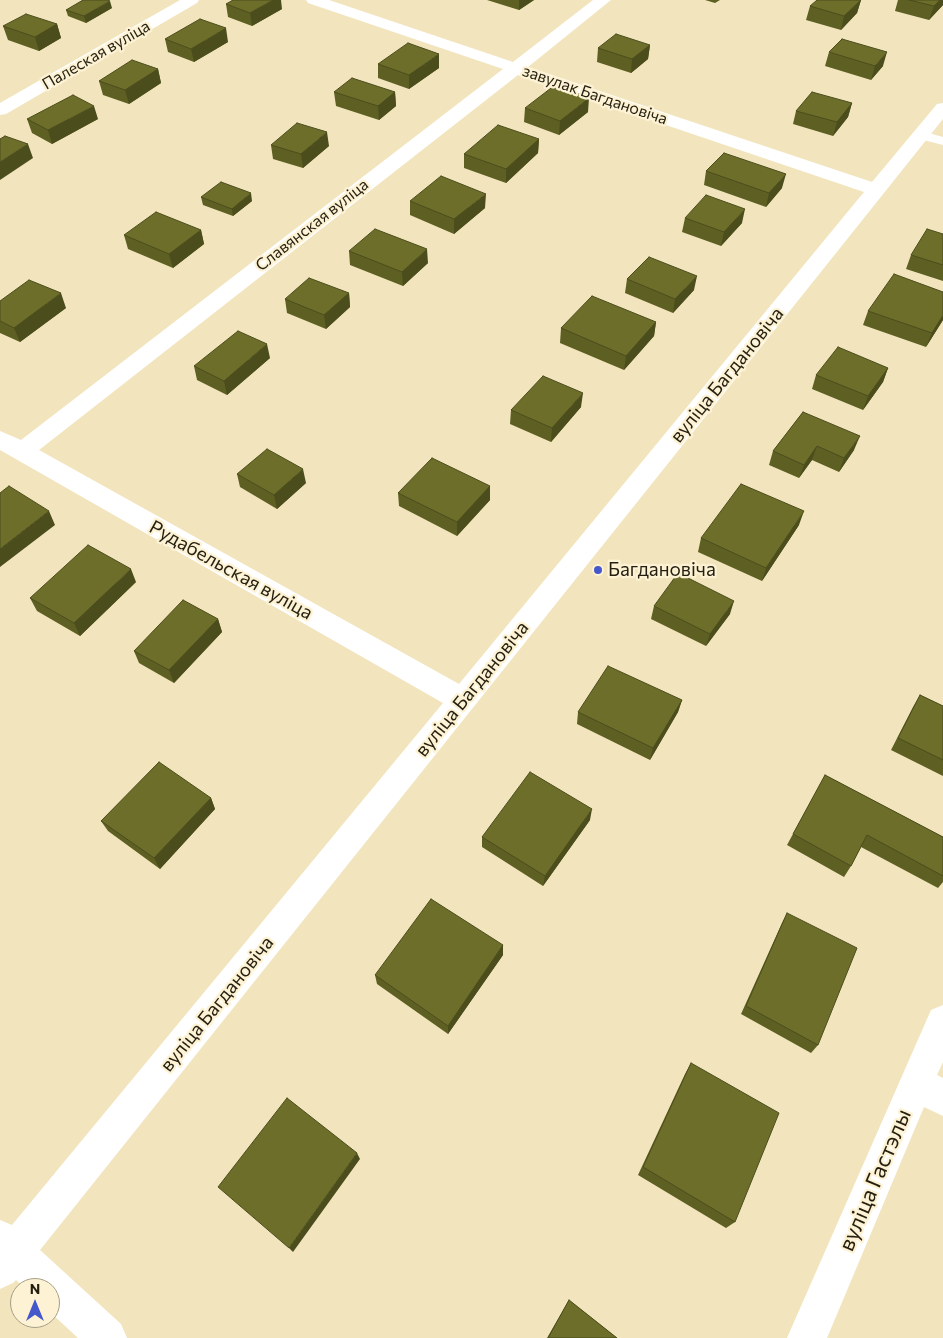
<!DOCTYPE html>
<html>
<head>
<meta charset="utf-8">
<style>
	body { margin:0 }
	#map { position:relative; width:943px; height:1338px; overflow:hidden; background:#f2e5be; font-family:Commissioner,sans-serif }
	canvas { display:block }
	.north { position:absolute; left:10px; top:1278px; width:50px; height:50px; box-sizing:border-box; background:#fdf2d3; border:1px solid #a69e85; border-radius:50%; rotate:0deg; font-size:14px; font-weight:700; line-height:20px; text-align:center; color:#241f10 }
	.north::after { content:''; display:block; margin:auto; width:18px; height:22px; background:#4457cb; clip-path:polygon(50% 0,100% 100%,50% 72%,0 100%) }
</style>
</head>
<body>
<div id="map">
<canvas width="943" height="1338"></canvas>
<div class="north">N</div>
</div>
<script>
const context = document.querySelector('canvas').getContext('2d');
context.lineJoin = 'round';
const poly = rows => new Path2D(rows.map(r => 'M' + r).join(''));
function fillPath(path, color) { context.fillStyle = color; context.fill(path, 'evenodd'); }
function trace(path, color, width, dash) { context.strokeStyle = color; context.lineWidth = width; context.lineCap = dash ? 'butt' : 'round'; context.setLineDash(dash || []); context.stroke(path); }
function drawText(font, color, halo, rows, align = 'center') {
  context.font = font + ' Commissioner,sans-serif'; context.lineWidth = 4.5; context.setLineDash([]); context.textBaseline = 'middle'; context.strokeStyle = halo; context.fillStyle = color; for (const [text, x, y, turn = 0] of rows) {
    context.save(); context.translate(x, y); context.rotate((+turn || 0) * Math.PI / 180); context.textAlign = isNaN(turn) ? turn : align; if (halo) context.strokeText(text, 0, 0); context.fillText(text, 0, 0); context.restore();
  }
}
fillPath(poly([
	[921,131,943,137,943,145,916,138,914,135,921,131]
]), '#fff');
fillPath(poly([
	[180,0,199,0,197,3,6,114,0,115,0,103,180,0],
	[306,0,329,0,513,62,593,0,611,0,528,67,872,182,937,104,943,103,943,119,40,1250,121,1324,127,1338,78,1338,50,1312,50,1288,25,1288,16,1280,13,1283,0,1289,0,1220,12,1225,443,703,0,450,0,431,21,440,503,69,308,3,306,0],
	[518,75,864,192,459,684,39,450,518,75],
	[943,1005,943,1062,937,1075,943,1078,943,1116,924,1107,827,1338,787,1338,931,1010,943,1005]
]), '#fff');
fillPath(poly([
	[487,0,534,0,519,10],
	[705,0,720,0,715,3],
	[861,0,857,13,841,30,806,20,810,6],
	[898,0,943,0,943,5,929,20,895,11],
	[226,4,282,9,252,26,228,17],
	[112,8,86,23,68,16,66,10],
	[57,24,61,38,39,51,8,40,3,26],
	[165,39,228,42,194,62,168,52],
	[650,45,648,59,631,73,597,62,598,48],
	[829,52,883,66,871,80,825,66],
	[378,64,439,68,409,89,378,78],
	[158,69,161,83,129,104,103,95,99,81],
	[334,92,395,92,396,106,379,120,336,106],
	[852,103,848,117,833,136,793,124,796,111],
	[525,108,588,112,559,135,524,122],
	[27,119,98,119,52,144,32,133],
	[539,139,538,153,506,183,464,168,464,154],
	[271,145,329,146,303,168,273,159],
	[706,171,782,188,766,207,704,185],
	[201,197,252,201,233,216,203,205],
	[410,201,485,208,454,234,410,215],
	[685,218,742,223,721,246,682,232],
	[201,230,204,244,173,268,128,249,124,235],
	[943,234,943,281,906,269,911,255],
	[349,251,428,263,403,286,350,265],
	[627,279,694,290,673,313,625,293],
	[349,293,350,307,326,329,287,313,285,299],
	[0,301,66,308,20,342,0,333],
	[868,311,943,320,926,347,863,325],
	[656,322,654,336,624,370,560,343,561,328],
	[270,358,227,395,197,380,194,366],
	[888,368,883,382,863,410,812,389,816,375],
	[581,407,551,442,510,424,511,410],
	[803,412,854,450,839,472,812,460,799,478,769,465,773,451],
	[237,474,306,483,277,509,240,487],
	[490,486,490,500,457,536,399,506,398,493],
	[799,525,762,581,698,552,701,538],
	[136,582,80,636,37,611,30,598],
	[654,606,730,614,706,646,651,619],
	[218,619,222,632,174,683,139,663,134,651],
	[920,695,943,706,943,776,891,750,913,707],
	[682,700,678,712,650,760,577,724,578,712],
	[825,775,943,837,943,882,938,888,861,847,851,866,844,877,787,845],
	[211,798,215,809,160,869,108,831,101,821],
	[590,820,543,886,482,847,482,837],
	[787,913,818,1045,811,1053,741,1014,782,923],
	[503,945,503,955,448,1034,377,984,375,975],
	[691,1063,735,1222,726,1228,638,1175,685,1074],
	[569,1300,617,1338,547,1338]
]), '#5d5f23');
fillPath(poly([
	[273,0,281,0,282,9,252,26,250,13],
	[519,0,534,0,519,10],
	[861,0,857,13,841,30,844,16],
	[940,0,943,0,943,5,929,20,934,6],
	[110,1,112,8,86,23,84,16],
	[57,24,61,38,39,51,35,37],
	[226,28,228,42,194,62,191,49],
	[650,45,648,59,631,73,632,59],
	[887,52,883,66,871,80,875,66],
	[439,54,439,68,409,89,409,75],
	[158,69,161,83,129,104,125,90],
	[395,92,396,106,379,120,378,106],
	[589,98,588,112,559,135,560,121],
	[852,103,848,117,833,136,837,122],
	[94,106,98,119,52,144,48,130],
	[327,132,329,146,303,168,301,154],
	[539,139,538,153,506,183,506,169],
	[28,144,33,158,0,180,0,162],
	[786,174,782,188,766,207,769,193],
	[251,193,252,201,233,216,232,209],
	[486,194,485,208,454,234,454,219],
	[745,209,742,223,721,246,724,232],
	[201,230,204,244,173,268,169,254],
	[427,249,428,263,403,286,402,272],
	[697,276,694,290,673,313,675,299],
	[61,293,66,308,20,342,14,328],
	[349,293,350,307,326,329,324,315],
	[943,315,943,320,926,347,932,333],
	[656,322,654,336,624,370,626,356],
	[267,344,270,358,227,395,224,381],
	[888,368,883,382,863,410,868,396],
	[583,393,581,407,551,442,552,428],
	[860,436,854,450,839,472,844,458],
	[817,446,812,460,799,478,804,465],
	[303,469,306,483,277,509,274,495],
	[490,486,490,500,457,536,457,522],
	[49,511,55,525,0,567,0,549],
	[804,511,799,525,762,581,766,568],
	[131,569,136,582,80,636,74,623],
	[734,601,730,614,706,646,710,634],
	[218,619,222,632,174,683,169,670],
	[682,700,678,712,650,760,653,748],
	[211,798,215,809,160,869,154,858],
	[592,809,590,820,543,886,545,876],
	[503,945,503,955,448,1034,448,1026],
	[357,1153,360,1159,293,1252,289,1248]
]), '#4c4d1d');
const building = poly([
	[83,0,107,0,110,1,84,16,66,10,83,0],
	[233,0,273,0,250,13,226,4,233,0],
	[817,0,861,0,844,16,810,6,817,0],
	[909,0,940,0,934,6,909,0],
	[26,14,57,24,35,37,3,26,26,14],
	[200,19,226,28,191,49,165,39,200,19],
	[616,34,650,45,632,59,598,48,616,34],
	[842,39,887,52,875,66,829,52,842,39],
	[408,43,439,54,409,75,378,64,408,43],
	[132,60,158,69,125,90,99,81,132,60],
	[352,78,395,92,378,106,334,92,352,78],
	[555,85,589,98,560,121,525,108,555,85],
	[812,92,852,103,837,122,796,111,812,92],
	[73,95,94,106,48,130,27,119,73,95],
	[297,123,327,132,301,154,271,145,297,123],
	[498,125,539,139,506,169,464,154,498,125],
	[5,136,28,144,0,162,0,139,5,136],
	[724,153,786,174,769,193,706,171,724,153],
	[441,176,486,194,454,219,410,201,441,176],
	[221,182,251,193,232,209,201,197,221,182],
	[706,195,745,209,724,232,685,218,706,195],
	[156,212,201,230,169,254,124,235,156,212],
	[375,229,427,249,402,272,349,251,375,229],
	[927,229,943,234,943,265,911,255,927,229],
	[649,257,697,276,675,299,627,279,649,257],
	[894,274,943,292,943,315,932,333,868,311,894,274],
	[309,278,349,293,324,315,285,299,309,278],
	[29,280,61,293,14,328,0,321,0,301,29,280],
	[592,296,656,322,626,356,561,328,592,296],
	[238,331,267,344,224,381,194,366,238,331],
	[838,347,888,368,868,396,816,375,838,347],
	[543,376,583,393,552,428,511,410,543,376],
	[803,412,860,436,844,458,817,446,804,465,773,451,803,412],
	[267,449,303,469,274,495,237,474,267,449],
	[432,458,490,486,457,522,398,493,432,458],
	[741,484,804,511,766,568,701,538,741,484],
	[9,486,49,511,0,549,0,493,9,486],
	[88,545,131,569,74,623,30,598,88,545],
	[678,573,734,601,710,634,654,606,678,573],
	[183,600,218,619,169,670,134,651,183,600],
	[608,666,682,700,653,748,578,712,608,666],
	[920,695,943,706,943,760,898,738,920,695],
	[159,762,211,798,154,858,101,821,159,762],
	[530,772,592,809,545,876,482,837,530,772],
	[825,775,943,837,943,876,867,835,851,866,793,834,825,775],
	[431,899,503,945,448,1026,375,975,431,899],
	[787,913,857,948,818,1045,746,1006,787,913],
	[691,1063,779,1113,735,1222,643,1167,691,1063],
	[287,1098,357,1153,289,1248,218,1187,287,1098],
	[569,1300,617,1338,548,1338,569,1300]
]);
fillPath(building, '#6c6e29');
trace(building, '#4c4d1d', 1);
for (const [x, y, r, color] of [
	[598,570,5,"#4457cb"]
]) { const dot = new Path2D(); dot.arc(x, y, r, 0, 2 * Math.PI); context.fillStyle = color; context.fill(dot); trace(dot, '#fdf2d3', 2); }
drawText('16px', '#241f10', '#fdf2d3', [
	["Палеская вуліца",96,55,-30],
	["завулак Багдановіча",595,95,19],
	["Славянская вуліца",312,225,-38]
]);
drawText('19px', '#241f10', '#fdf2d3', [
	["вуліца Багдановіча",727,375,-51],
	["Рудабельская вуліца",231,570,29],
	["вуліца Багдановіча",472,689,-51],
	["вуліца Багдановіча",217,1004,-51]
]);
drawText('19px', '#241f10', '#fdf2d3', [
	["Багдановіча",608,570]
], 'left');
drawText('22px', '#241f10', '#fdf2d3', [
	["вуліца Гастэлы",875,1180,-67]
]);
</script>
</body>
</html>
